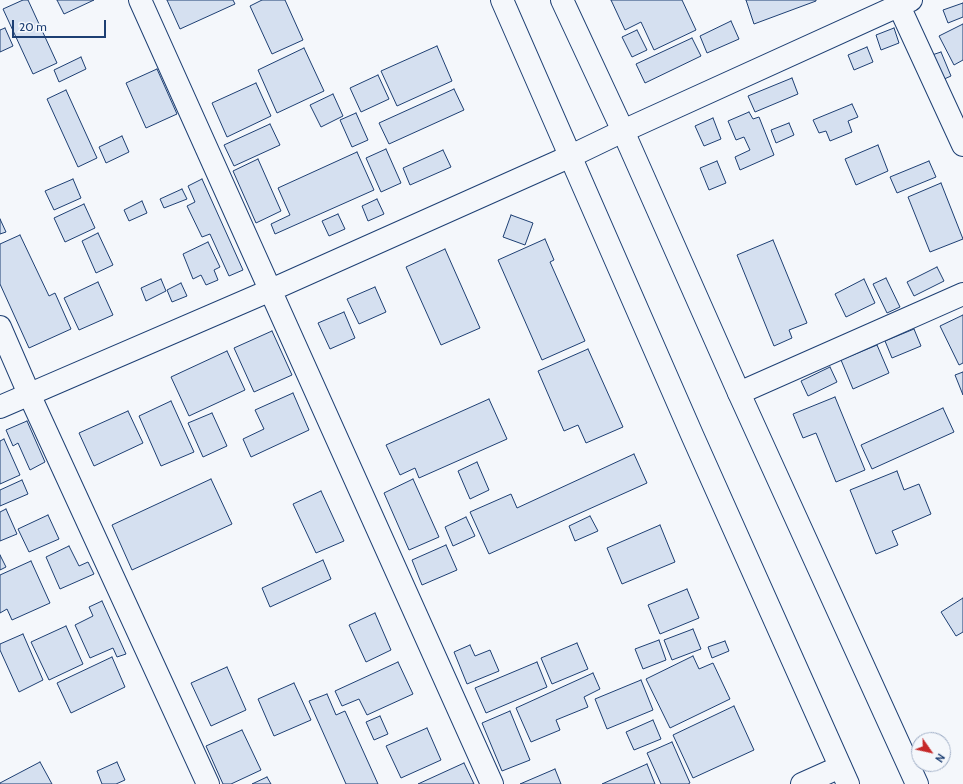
<!DOCTYPE html>
<html>
<head>
<meta charset="utf-8">
<style>
	body { margin:0 }
	#map { position:relative; width:963px; height:784px; overflow:hidden; background:#f4f7fb; font-family:Cabin,sans-serif }
	canvas { display:block }
	.north { position:absolute; left:911px; top:732px; width:40px; height:40px; box-sizing:border-box; background:#f4f7fb; border:1px solid #9eadc5; border-radius:50%; rotate:124deg; font-size:11px; font-weight:700; line-height:16px; text-align:center; color:#1d3f73 }
	.north::after { content:''; display:block; margin:auto; width:14px; height:18px; background:#c62828; clip-path:polygon(50% 0,100% 100%,50% 72%,0 100%) }
	.scale { position:absolute; left:12px; top:20px; width:94px; height:18px; box-sizing:border-box; border:2px solid #1d3f73; border-top:0; padding-left:5px; font-size:12px; line-height:14px; white-space:nowrap; color:#1d3f73; -webkit-text-stroke:3px #f4f7fb; paint-order:stroke }
</style>
</head>
<body>
<div id="map">
<canvas width="963" height="784"></canvas>
<div class="north">N</div>
<div class="scale">20 m</div>
</div>
<script>
const context = document.querySelector('canvas').getContext('2d');
context.lineJoin = 'round';
function fillPath(path, color) { context.fillStyle = color; context.fill(path, 'evenodd'); }
const poly = rows => new Path2D(rows.map(r => 'M' + r).join(''));
function trace(path, color, width, dash) { context.strokeStyle = color; context.lineWidth = width; context.lineCap = dash ? 'butt' : 'round'; context.setLineDash(dash || []); context.stroke(path); }
const building = poly([
	[23,0,28,0,57,63,33,74,3,9,23,0],
	[57,0,94,0,64,14,57,0],
	[167,0,233,0,235,4,180,29,167,0],
	[262,0,285,0,303,40,272,54,250,6,262,0],
	[611,0,682,0,696,30,654,50,641,22,625,30,611,0],
	[746,0,816,0,816,1,754,24,746,0],
	[963,3,963,17,948,23,943,10,963,3],
	[731,21,739,39,707,53,700,36,731,21],
	[963,24,963,60,954,65,939,36,963,24],
	[5,28,13,46,0,52,0,30,5,28],
	[894,28,899,43,881,50,876,35,894,28],
	[637,30,647,50,632,57,622,37,637,30],
	[692,38,701,56,645,83,636,64,692,38],
	[437,46,452,81,397,106,381,71,437,46],
	[867,47,873,62,854,70,848,55,867,47],
	[304,48,324,91,277,113,258,70,304,48],
	[941,52,951,76,942,80,932,55,941,52],
	[81,57,86,69,59,82,54,70,81,57],
	[157,69,177,114,146,128,126,83,157,69],
	[378,75,389,99,361,112,350,88,378,75],
	[792,78,798,94,755,112,748,96,792,78],
	[256,83,271,116,227,137,212,103,256,83],
	[454,89,464,110,389,144,379,123,454,89],
	[66,90,97,158,78,167,47,99,66,90],
	[333,94,343,116,321,127,310,105,333,94],
	[852,104,858,117,848,121,852,132,830,141,826,131,819,133,813,120,852,104],
	[749,112,753,119,759,117,774,155,740,170,735,157,750,150,744,137,736,140,728,121,749,112],
	[356,113,368,140,352,147,340,120,356,113],
	[713,118,721,139,704,146,695,126,713,118],
	[789,123,794,135,776,143,771,130,789,123],
	[270,124,280,145,234,166,224,145,270,124],
	[122,136,129,152,106,163,99,147,122,136],
	[878,145,888,171,856,185,845,159,878,145],
	[386,149,401,183,381,192,366,158,386,149],
	[443,150,451,167,410,185,403,168,443,150],
	[357,152,374,190,275,234,271,224,290,215,278,188,357,152],
	[258,159,281,211,256,223,233,171,258,159],
	[717,161,726,183,709,190,700,168,717,161],
	[929,161,936,177,897,193,890,177,929,161],
	[73,179,81,198,54,210,45,191,73,179],
	[202,179,243,270,229,276,210,234,202,237,187,206,195,202,188,186,202,179],
	[941,183,963,239,930,252,908,197,941,183],
	[182,189,187,199,164,208,160,199,182,189],
	[377,199,384,214,368,221,362,206,377,199],
	[142,201,147,213,129,221,124,210,142,201],
	[84,204,95,228,65,242,54,218,84,204],
	[338,214,345,229,329,236,322,221,338,214],
	[511,215,533,223,525,245,503,237,511,215],
	[0,219,6,232,0,234,0,219],
	[98,233,113,265,96,273,82,241,98,233],
	[20,235,49,296,55,293,71,329,29,348,0,284,0,244,20,235],
	[545,239,554,260,550,262,585,341,542,360,498,260,545,239],
	[773,240,807,323,789,330,792,338,774,346,737,255,773,240],
	[208,242,220,267,214,270,218,280,206,285,201,275,193,279,183,254,208,242],
	[445,249,480,328,441,345,406,267,445,249],
	[937,267,944,281,914,296,907,282,937,267],
	[886,278,900,307,887,313,873,284,886,278],
	[161,279,166,291,146,301,141,288,161,279],
	[864,279,875,303,846,317,835,294,864,279],
	[98,282,113,315,79,330,64,298,98,282],
	[181,283,187,296,172,302,167,290,181,283],
	[375,287,386,312,359,324,347,299,375,287],
	[344,312,355,338,330,349,318,323,344,312],
	[963,315,963,363,959,365,940,326,963,315],
	[914,329,921,346,892,358,885,341,914,329],
	[272,331,292,375,254,392,234,348,272,331],
	[877,345,889,373,853,389,841,360,877,345],
	[588,349,623,427,586,443,578,425,564,431,538,371,588,349],
	[227,351,245,390,189,416,171,377,227,351],
	[830,367,837,382,808,396,801,381,830,367],
	[963,372,963,395,955,375,963,372],
	[293,393,309,430,251,457,243,439,264,429,255,410,293,393],
	[835,397,865,470,836,482,816,433,803,438,793,414,835,397],
	[489,399,507,439,419,478,415,468,400,475,386,445,489,399],
	[171,401,194,452,161,466,139,416,171,401],
	[943,408,954,432,872,469,861,445,943,408],
	[128,411,143,443,94,466,79,433,128,411],
	[212,413,227,446,203,457,188,423,212,413],
	[27,421,45,462,30,470,18,443,13,446,6,430,27,421],
	[4,439,20,475,0,484,0,441,4,439],
	[634,454,647,483,489,554,470,512,511,494,517,508,634,454],
	[477,462,489,490,470,499,458,471,477,462],
	[897,471,904,490,919,484,931,514,892,531,898,545,876,554,850,490,897,471],
	[211,479,232,524,132,570,112,525,211,479],
	[413,479,439,537,409,550,384,493,413,479],
	[22,480,28,494,0,506,0,490,22,480],
	[321,491,344,541,316,553,293,504,321,491],
	[6,509,17,534,0,541,0,512,6,509],
	[48,515,59,539,29,552,18,529,48,515],
	[590,516,598,531,575,541,569,526,590,516],
	[466,517,475,536,453,546,445,527,466,517],
	[660,525,675,562,622,584,607,548,660,525],
	[446,545,457,570,422,585,412,560,446,545],
	[69,546,79,566,88,562,94,574,60,589,46,557,69,546],
	[0,555,6,567,0,570,0,555],
	[323,560,331,579,270,607,262,588,323,560],
	[31,561,50,603,12,620,7,609,0,613,0,575,31,561],
	[687,589,699,618,660,634,648,605,687,589],
	[963,598,963,632,956,636,941,612,963,598],
	[102,601,126,654,117,657,113,648,90,658,75,625,93,616,89,607,102,601],
	[375,613,391,650,366,662,349,625,375,613],
	[66,626,83,664,49,680,31,642,66,626],
	[693,629,701,649,672,660,664,640,693,629],
	[23,634,43,680,19,692,0,650,0,644,23,634],
	[659,640,666,660,643,669,635,649,659,640],
	[725,641,729,651,712,658,708,647,725,641],
	[577,643,588,669,552,684,541,658,577,643],
	[470,645,475,656,490,650,499,671,467,684,454,652,470,645],
	[693,656,699,669,713,663,730,699,670,728,646,679,693,656],
	[112,657,125,687,71,713,57,683,112,657],
	[398,662,413,694,367,715,359,699,342,706,335,691,398,662],
	[537,662,547,687,486,713,475,688,537,662],
	[227,667,246,710,211,726,191,683,227,667],
	[593,673,600,689,584,697,588,707,556,720,560,730,531,742,516,708,593,673],
	[641,680,653,710,607,729,595,699,641,680],
	[294,683,311,720,274,736,258,699,294,683],
	[327,694,336,715,345,711,378,784,346,784,309,701,327,694],
	[734,706,754,750,693,778,673,735,734,706],
	[510,711,530,760,502,771,482,723,510,711],
	[380,716,388,734,374,740,366,722,380,716],
	[653,720,661,739,634,750,626,732,653,720],
	[427,728,441,760,401,778,386,746,427,728],
	[242,730,261,770,231,784,223,784,206,746,242,730],
	[672,742,690,783,688,784,661,784,647,753,672,742],
	[40,762,52,784,0,784,0,783,40,762],
	[117,762,125,780,116,784,102,784,97,771,117,762],
	[464,763,474,784,418,784,464,763],
	[647,764,655,784,602,784,647,764],
	[555,769,561,784,520,784,555,769],
	[267,777,271,784,252,784,267,777]
]);
fillPath(building, '#d5e0f0');
trace(building, '#1d3f73', 1);
const street = poly([
	[140,0,492,784],
	[899,6,963,145],
	[0,327,29,394,208,784],
	[739,393,963,294],
	[0,407,271,290,571,156,623,131,911,0],
	[802,784,840,767]
]);
const highway = poly([
	[502,0,693,437,848,784],
	[562,0,623,131,739,393,917,784]
]);
trace(street, '#1d3f73', 24);
trace(highway, '#1d3f73', 24);
trace(street, '#f4f7fb', 22);
trace(highway, '#f4f7fb', 22);
</script>
</body>
</html>
